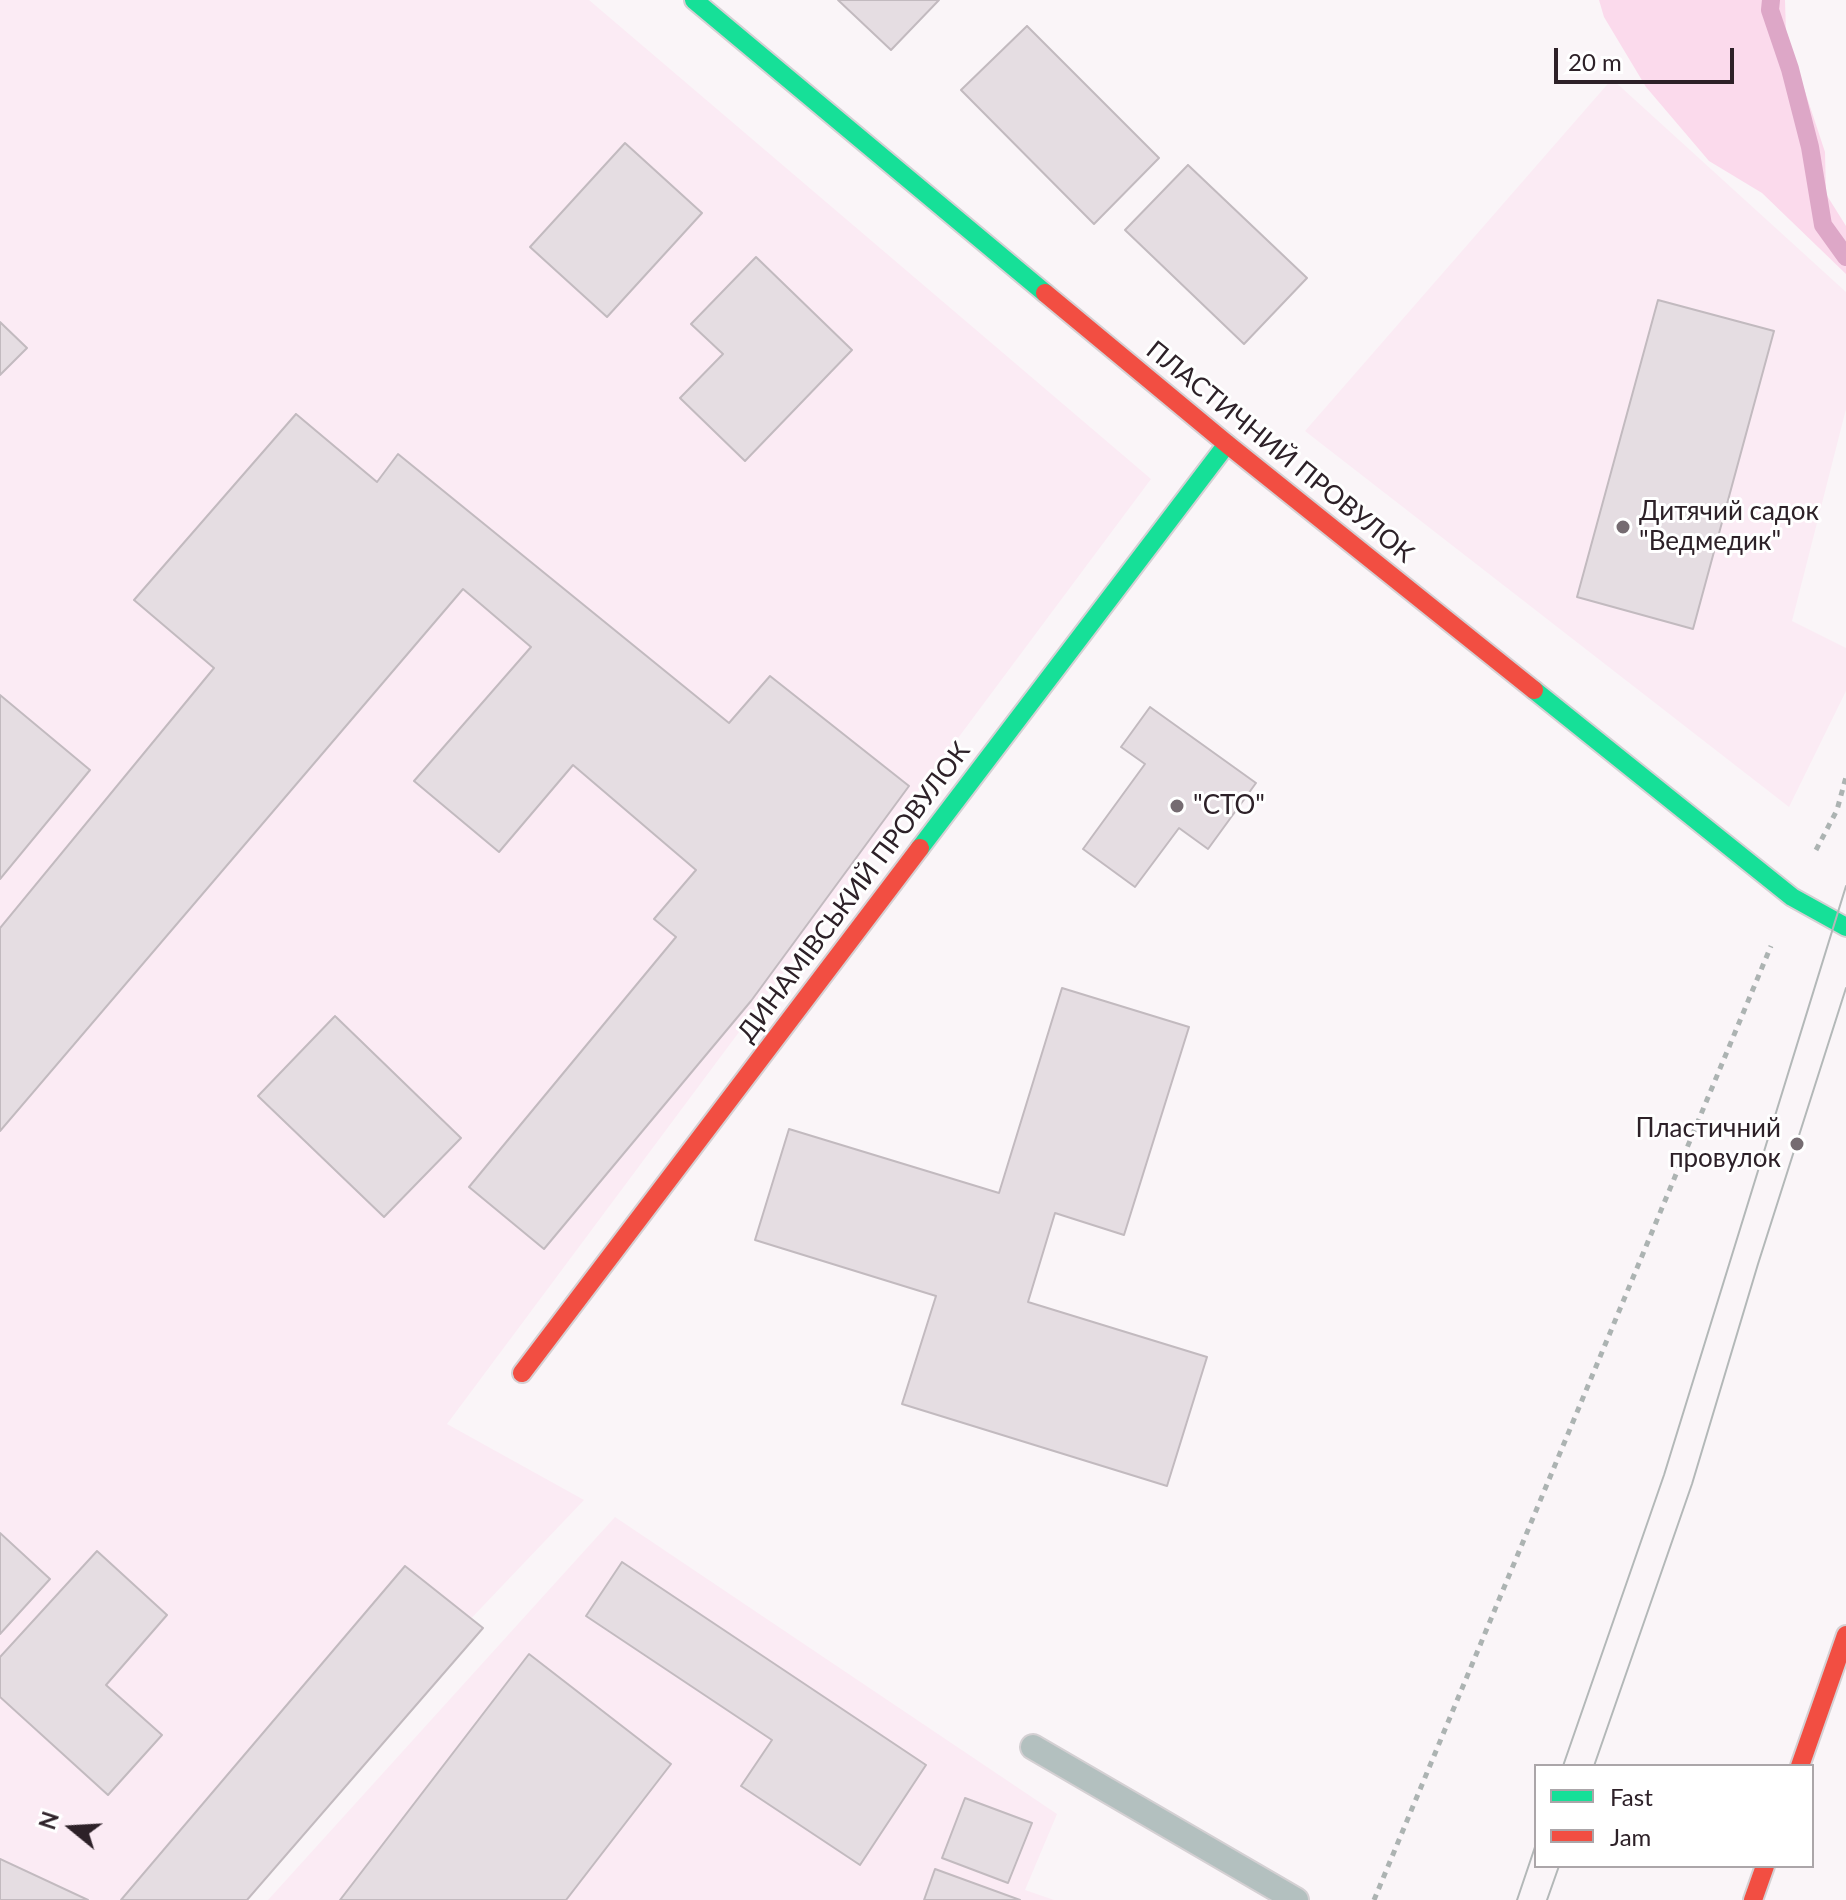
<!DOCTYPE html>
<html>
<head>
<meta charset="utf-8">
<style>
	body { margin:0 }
	#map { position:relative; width:1846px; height:1900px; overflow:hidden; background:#faf5f8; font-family:Lato,sans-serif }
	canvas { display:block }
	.legend { position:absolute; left:1534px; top:1764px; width:280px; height:104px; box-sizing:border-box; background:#fff; border:2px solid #aba6a9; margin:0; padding:10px 14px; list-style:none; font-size:24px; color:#2d2128 }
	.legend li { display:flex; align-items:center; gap:16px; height:40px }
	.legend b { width:40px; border:2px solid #aba6a9 }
	.north { position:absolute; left:32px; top:1788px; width:80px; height:80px; -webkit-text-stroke:6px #fff; paint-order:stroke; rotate:288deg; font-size:22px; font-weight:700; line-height:32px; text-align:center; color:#2d2128 }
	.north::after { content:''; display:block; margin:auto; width:28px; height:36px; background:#2d2128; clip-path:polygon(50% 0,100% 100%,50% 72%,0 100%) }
	.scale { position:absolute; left:1554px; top:48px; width:180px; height:36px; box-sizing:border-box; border:4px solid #2d2128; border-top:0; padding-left:10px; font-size:24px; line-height:28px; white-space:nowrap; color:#2d2128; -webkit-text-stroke:6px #fff; paint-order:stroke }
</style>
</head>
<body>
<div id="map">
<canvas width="1846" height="1900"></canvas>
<ul class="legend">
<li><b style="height:10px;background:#16e098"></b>Fast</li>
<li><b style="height:10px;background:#f24e42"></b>Jam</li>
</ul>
<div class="north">N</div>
<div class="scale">20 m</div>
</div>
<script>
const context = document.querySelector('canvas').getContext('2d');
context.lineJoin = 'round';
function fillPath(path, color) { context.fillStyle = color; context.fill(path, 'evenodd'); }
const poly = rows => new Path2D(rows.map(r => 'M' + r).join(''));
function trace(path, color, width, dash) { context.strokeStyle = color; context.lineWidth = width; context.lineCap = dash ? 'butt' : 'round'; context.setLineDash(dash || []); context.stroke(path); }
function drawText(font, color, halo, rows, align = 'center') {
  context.font = font + ' Lato,sans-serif'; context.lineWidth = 6; context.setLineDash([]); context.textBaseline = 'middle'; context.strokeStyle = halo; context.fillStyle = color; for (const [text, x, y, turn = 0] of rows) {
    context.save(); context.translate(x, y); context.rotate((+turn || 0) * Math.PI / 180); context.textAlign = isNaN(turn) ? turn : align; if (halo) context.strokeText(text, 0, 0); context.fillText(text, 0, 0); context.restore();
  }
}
fillPath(poly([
	[0,0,589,0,1151,479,447,1424,584,1500,319,1778,223,1900,0,1900],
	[1612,79,1846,292,1846,409,1792,621,1846,648,1846,691,1789,807,1305,431],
	[615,1517,1057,1814,1025,1890,1054,1900,268,1900]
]), '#fbebf4');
fillPath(poly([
	[1599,0,1785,0,1786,34,1825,152,1826,194,1846,226,1846,274,1762,193,1709,161,1646,87,1604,17]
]), '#fbdaec');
trace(poly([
	[1771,0,1770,10,1790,69,1810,147,1823,225,1846,257]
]), '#dda7c7', 18);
const building = poly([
	[838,0,939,0,891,50,838,0],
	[1027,26,1159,158,1094,224,961,90,1027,26],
	[625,143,702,213,607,317,530,247,625,143],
	[1188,165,1307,278,1244,344,1125,230,1188,165],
	[756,257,852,350,745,461,680,398,723,354,691,324,756,257],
	[1658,300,1774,331,1693,629,1577,597,1658,300],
	[0,322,27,348,0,375,0,322],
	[296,414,377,482,398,454,729,723,770,676,909,786,751,1001,544,1249,469,1187,676,937,654,919,696,870,573,765,499,852,414,781,531,647,463,589,0,1131,0,928,214,668,134,600,296,414],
	[0,695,90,770,0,879,0,695],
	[1150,707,1256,783,1208,849,1179,828,1135,887,1083,849,1145,764,1121,747,1150,707],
	[1062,988,1189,1027,1124,1235,1055,1213,1028,1302,1207,1357,1167,1486,902,1404,936,1296,755,1240,789,1129,999,1193,1062,988],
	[335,1016,461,1138,384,1217,258,1096,335,1016],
	[0,1533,50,1579,0,1634,0,1533],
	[97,1551,167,1615,106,1685,162,1735,108,1795,0,1697,0,1657,97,1551],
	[622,1562,926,1765,860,1865,741,1786,772,1740,586,1616,622,1562],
	[405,1566,483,1628,247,1900,121,1900,405,1566],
	[529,1654,671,1764,566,1900,340,1900,529,1654],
	[965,1798,1032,1823,1008,1883,942,1858,965,1798],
	[0,1859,88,1900,0,1900,0,1859],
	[935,1869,1020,1900,924,1900,935,1869]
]);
fillPath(building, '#e5dde2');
trace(building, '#c2babf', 2);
const lane = poly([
	[1033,1747,1296,1900]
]);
const fast = poly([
	[694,0,1045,293],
	[1534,690,1792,897,1846,927],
	[920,848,1227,444]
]);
const jam = poly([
	[1045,293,1227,444,1534,690],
	[522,1373,920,848],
	[1800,1766,1846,1635],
	[1753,1900,1765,1866]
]);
trace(lane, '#d4d0d3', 28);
trace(fast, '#d4d0d3', 22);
trace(jam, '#d4d0d3', 22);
trace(poly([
	[1816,850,1837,810,1846,777],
	[1374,1900,1771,946]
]), '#acb3b2', 5, [6, 6]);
trace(lane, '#b3c0bf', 24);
trace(fast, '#16e098', 18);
trace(jam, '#f24e42', 18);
trace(poly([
	[1563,1766,1664,1475,1846,886],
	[1594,1766,1692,1484,1758,1264,1846,988],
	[1517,1900,1536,1844],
	[1547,1900,1559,1866]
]), '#b3b8b8', 2);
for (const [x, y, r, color] of [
	[1623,527,8,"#756b71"],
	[1177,806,8,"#756b71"],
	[1797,1144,8,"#756b71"]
]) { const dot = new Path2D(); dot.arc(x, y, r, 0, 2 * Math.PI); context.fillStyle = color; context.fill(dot); trace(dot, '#fff', 3); }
drawText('26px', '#2d2128', '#fff', [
	["ПЛАСТИЧНИЙ ПРОВУЛОК",1280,452,39],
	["ДИНАМІВСЬКИЙ ПРОВУЛОК",854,892,-53]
]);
drawText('26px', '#2d2128', '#fff', [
	["Дитячий садок",1639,512],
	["\"Ведмедик\"",1639,542],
	["\"СТО\"",1193,806],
	["Пластичний",1781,1129,"right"],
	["провулок",1781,1159,"right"]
], 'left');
</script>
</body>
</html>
